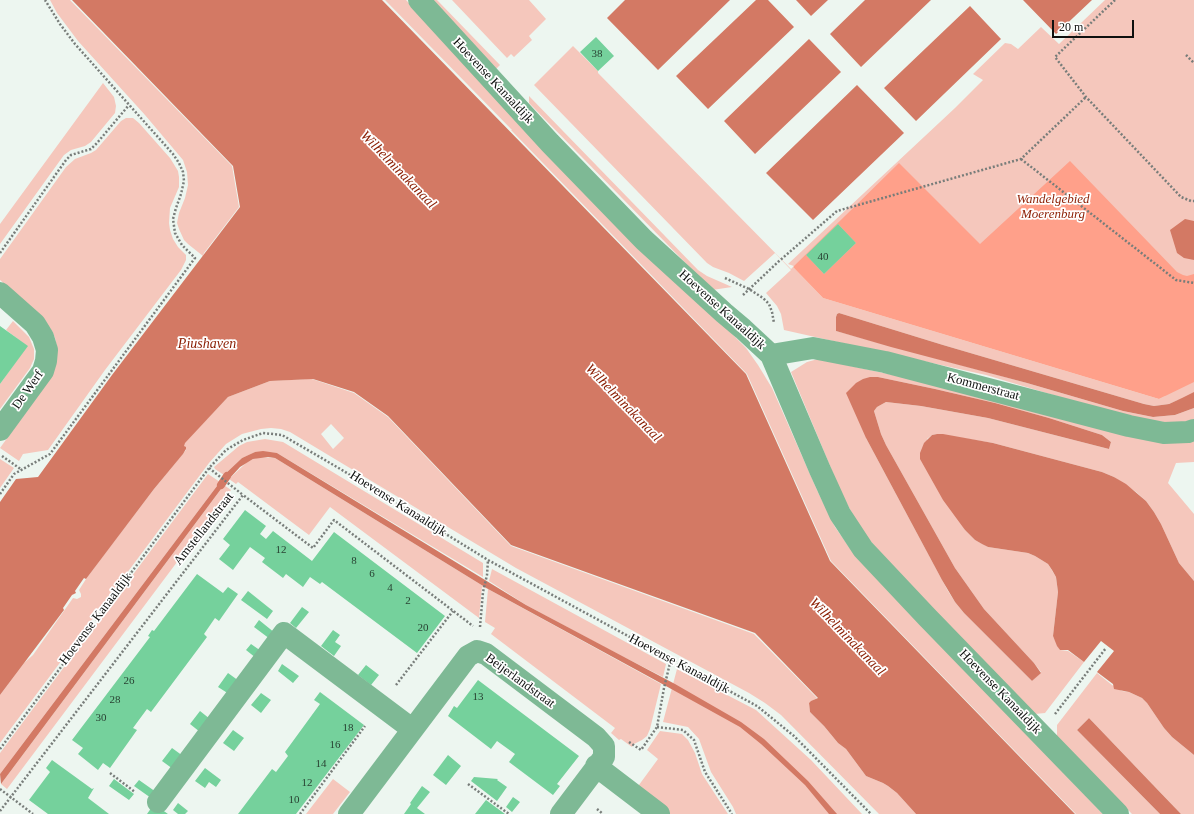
<!DOCTYPE html>
<html>
<head>
<meta charset="utf-8">
<style>
	body { margin:0 }
	#map { position:relative; width:1194px; height:814px; overflow:hidden; background:#edf6f0; font-family:"Times New Roman",serif }
	canvas { display:block }
	.scale { position:absolute; left:1052px; top:20px; width:82px; height:18px; box-sizing:border-box; border:2px solid #0e110f; border-top:0; padding-left:5px; font-size:12px; line-height:14px; white-space:nowrap; color:#0e110f; -webkit-text-stroke:3px #fff; paint-order:stroke }
</style>
</head>
<body>
<div id="map">
<canvas width="1194" height="814"></canvas>
<div class="scale">20 m</div>
</div>
<script>
const context = document.querySelector('canvas').getContext('2d');
context.lineJoin = 'round';
function fillPath(path, color) { context.fillStyle = color; context.fill(path, 'evenodd'); }
const poly = rows => new Path2D(rows.map(r => 'M' + r).join(''));
function trace(path, color, width, dash) { context.strokeStyle = color; context.lineWidth = width; context.lineCap = dash ? 'butt' : 'round'; context.setLineDash(dash || []); context.stroke(path); }
function drawText(font, color, halo, rows, align = 'center') {
  context.font = font + ' "Times New Roman",serif'; context.lineWidth = 3.5; context.setLineDash([]); context.textBaseline = 'middle'; context.strokeStyle = halo; context.fillStyle = color; for (const [text, x, y, turn = 0] of rows) {
    context.save(); context.translate(x, y); context.rotate((+turn || 0) * Math.PI / 180); context.textAlign = isNaN(turn) ? turn : align; if (halo) context.strokeText(text, 0, 0); context.fillText(text, 0, 0); context.restore();
  }
}
fillPath(poly([
	[50,0,70,0,232,166,239,207,204,253,203,256,188,244,184,240,179,229,177,223,179,213,185,198,188,185,187,172,183,160,145,115,78,41,57,13],
	[385,0,406,0,527,126,746,348,758,365,772,388,817,490,835,527,854,554,1103,814,1076,814,831,561,747,374,511,130,512,129,511,129],
	[431,0,437,0,500,65,496,69],
	[452,0,529,0,546,19,529,36,532,40,514,57,511,54,507,58],
	[1105,0,1194,0,1194,397,1178,400,1169,404,1154,406,1144,404,943,345,839,313,837,314,836,317,836,331,1027,383,1123,411,1153,417,1175,415,1194,408,1194,420,1178,424,1127,417,986,375,824,339,784,330,781,314,777,306,766,293,791,270,775,253,744,281,729,273,713,267,707,263,534,85,573,46,598,71,598,73,791,269,793,267,823,298,1159,399,1165,396,788,264,955,108,983,80,973,74,1005,43,1011,44,1018,49,1041,27,1059,44],
	[103,83,114,97,116,106,115,113,91,142,85,146,71,150,64,155,0,244,0,224],
	[529,96,698,270,707,276,732,287,712,290,529,103],
	[126,118,133,118,139,123,170,158,178,171,179,177,179,187,170,208,169,223,170,230,173,239,178,247,186,255,186,260,181,270,105,370,48,450,23,454,19,461,0,448,50,379,57,347,55,338,52,331,42,318,0,280,0,259,66,167,75,159,91,153,96,150,121,121],
	[13,321,29,337,34,349,34,359,30,368,0,409,0,384,27,346,6,330],
	[818,359,1194,439,1194,462,1176,463,1168,483,1194,514,1194,581,1179,563,1161,524,1154,512,1146,501,1136,492,1114,477,1102,472,993,443,937,434,932,435,927,439,965,530,975,540,988,547,1028,553,1035,556,1048,564,1056,577,1058,592,1053,636,1060,650,1068,651,1084,662,1045,713,1035,714,885,559,859,527,840,490,791,372,807,362],
	[870,377,878,377,935,389,995,403,1049,418,1102,435,1111,442,1109,449,988,418,921,406,886,402,877,407,874,411,881,434,886,445,955,568,984,609,1034,663,1041,672,1032,681,964,613,955,602,948,591,866,438],
	[308,379,312,379,354,393,388,417,511,546,754,634,817,698,809,703,810,712,824,726,838,743,846,749,866,776,883,783,888,786,897,793,916,814,879,814,781,715,765,703,749,693,516,568,290,432,281,429,271,428,261,429,242,434,226,444,209,463,0,743,0,695,24,663,33,655,73,598,77,599,81,597,81,594,79,590,86,579,103,556,154,489,186,450,186,448,184,447,184,443,228,397,270,381],
	[331,424,344,438,333,449,321,434],
	[265,439,283,442,483,563,483,577,277,453,255,452,249,455,242,458,224,475,215,469,214,467,239,446,247,442],
	[260,457,275,458,488,589,661,684,650,729,647,736,642,740,634,744,632,747,621,739,619,740,611,733,615,728,491,634,495,628,485,622,488,589,482,587,479,618,330,507,309,535,238,482,236,484,229,479,246,463,253,459],
	[0,459,14,468,0,488],
	[208,474,220,482,0,774,0,753],
	[224,485,231,490,7,789,1,784],
	[492,569,666,664,663,677,610,650,526,605,489,581],
	[677,669,756,710,811,760,862,814,736,814,733,807,711,772,699,739,688,727,663,722],
	[1097,673,1112,685,1122,691,1129,692,1142,698,1147,703,1164,728,1172,737,1194,755,1194,814,1181,814,1089,718,1077,730,1160,814,1132,814,1057,738,1057,725],
	[660,731,682,734,688,740,695,753,702,774,728,814,669,814,636,789,658,759,647,750],
	[333,779,350,792,333,814,306,814]
]), '#f5c7bc');
fillPath(poly([
	[1070,161,1177,272,1183,275,1187,276,1194,274,1194,382,1159,399,823,298,793,267,899,163,980,244],
	[838,224,856,243,824,274,806,255]
]), '#ffa08a');
fillPath(poly([
	[72,0,382,0,746,374,830,561,1075,814,916,814,897,793,888,786,883,783,866,776,846,749,838,743,824,726,810,712,809,703,811,701,818,698,755,633,511,545,388,416,354,392,313,379,270,381,228,397,185,443,184,446,186,447,186,449,183,454,154,489,86,579,84,578,75,591,76,593,72,595,63,608,64,610,0,695,0,502,16,479,38,477,112,375,240,207,233,166],
	[625,0,730,0,658,70,607,18],
	[756,0,768,0,794,27,708,109,676,76],
	[796,0,828,0,811,16],
	[865,0,931,0,861,67,830,34],
	[1023,0,1092,0,1056,34],
	[970,6,1001,39,916,121,884,88],
	[809,39,841,72,755,154,724,121],
	[857,85,904,133,813,220,766,173],
	[1185,219,1194,221,1194,260,1184,258,1177,253,1170,230],
	[839,313,943,345,1144,404,1154,406,1169,404,1182,398,1194,392,1194,408,1175,415,1153,417,1123,411,1027,383,891,347,836,331,836,317,837,314],
	[870,377,878,377,935,389,995,403,1049,418,1102,435,1111,442,1109,449,988,418,921,406,886,402,877,407,874,411,881,434,886,445,955,568,984,609,1034,663,1041,673,1032,681,964,613,955,602,942,580,866,438,846,393,856,383,863,379],
	[937,434,943,434,993,443,1102,472,1114,477,1126,484,1146,501,1154,512,1161,524,1179,563,1194,581,1194,755,1172,737,1164,728,1147,703,1142,698,1129,692,1114,689,1113,684,1097,672,1114,651,1101,641,1084,662,1068,650,1060,650,1057,646,1053,636,1058,592,1056,577,1052,570,1048,564,1035,556,1028,553,988,547,982,544,975,540,965,530,943,500,920,459,920,453,924,443,932,435],
	[263,451,277,453,526,605,675,684,741,722,764,739,808,781,837,814,829,814,805,785,761,744,740,727,655,680,488,589,275,458,268,457,253,459,240,467,229,479,224,475,242,458,255,452],
	[220,482,224,485,1,784,0,774],
	[1089,718,1156,788,1181,814,1160,814,1077,730]
]), '#d37964');
trace(poly([
	[221,485,227,476]
]), '#d37964', 8);
fillPath(poly([
	[596,37,614,56,598,71,580,52],
	[838,224,856,243,824,274,806,255],
	[0,326,28,346,0,384],
	[245,510,266,526,260,534,266,539,273,531,312,561,334,532,445,616,417,653,322,582,320,584,310,577,303,587,286,574,283,578,262,562,265,558,250,547,233,570,219,559,230,545,223,539],
	[197,574,223,593,228,587,238,594,219,621,215,618,204,634,207,637,151,712,147,709,133,728,137,730,110,768,103,763,98,770,78,754,83,748,72,740,150,637,148,636,152,630,154,631],
	[248,591,273,611,267,619,241,600],
	[302,607,309,612,296,628,290,623],
	[259,620,275,633,270,639,254,627],
	[333,630,340,635,335,642,341,646,334,656,321,646],
	[251,644,261,651,256,658,246,650],
	[282,664,299,676,293,683,278,671],
	[366,665,379,675,371,685,358,675],
	[228,673,239,681,229,694,218,687],
	[478,680,579,756,557,784,560,786,553,795,509,762,515,754,497,741,491,749,448,716,454,706,457,708],
	[320,692,364,725,296,814,238,814,272,769,276,772,288,756,285,752,320,704,314,700],
	[261,693,271,700,261,713,251,705],
	[200,711,210,719,200,732,190,724],
	[233,730,244,738,234,751,223,743],
	[172,748,183,756,173,769,162,761],
	[448,755,461,766,446,785,433,775],
	[52,760,92,789,94,788,88,798,109,814,48,814,29,800,50,772,46,768],
	[205,768,221,780,216,787,209,782,205,788,195,781],
	[474,777,498,779,497,780,507,787,497,801,471,781],
	[114,779,134,794,129,800,109,786],
	[139,780,156,792,151,798,134,786],
	[422,786,430,792,417,808,425,814,404,814,411,804,410,803],
	[513,797,520,802,512,812,506,807],
	[486,800,505,814,475,814],
	[178,803,188,811,185,814,178,814,173,810],
	[154,804,168,814,147,814]
]), '#75d19c');
trace(poly([
	[1115,0,1055,57,1086,97,1181,197,1191,201,1194,201],
	[1186,55,1194,63],
	[1021,159,1176,280,1194,283],
	[0,253,66,160,71,155,91,149,97,143,129,105],
	[725,278,749,289,763,298,769,304,772,312,774,323],
	[743,295,778,262,837,211,1021,159,1086,97],
	[2,456,22,470],
	[209,468,243,495],
	[0,494,14,474,50,454,195,258,182,245,175,233,173,219,176,208,181,194,184,181,183,172,179,163,173,154,75,44,60,24,45,0],
	[480,627,483,592,487,575,488,560],
	[396,685,453,611],
	[1055,714,1106,648],
	[657,727,683,730,694,740,705,772,732,814],
	[629,742,641,750,657,727,664,688,671,659],
	[0,749,209,468,226,450,243,440,263,433,282,435,342,470,488,560,757,706,794,736,871,814],
	[110,773,135,792],
	[468,784,509,814],
	[0,789,33,814],
	[597,809,603,814],
	[0,811,243,495,313,548,334,520,473,626],
	[300,814,365,726]
]), '#787d7a', 2.5, [2, 2]);
trace(poly([
	[419,0,550,143,644,240,724,313,743,329,771,355,820,470,840,514,863,549,927,617,1118,814],
	[0,293,35,324,43,337,47,350,46,361,43,371,0,430],
	[771,355,813,348,885,362,1129,426,1164,433,1188,432,1194,430],
	[596,766,659,814],
	[158,802,284,633,412,729],
	[349,814,468,656,477,651,486,654,596,737,604,746,604,757,561,814]
]), '#7eb995', 22);
drawText('11px', '#284132', null, [
	["38",597,54],
	["40",823,257],
	["12",281,550],
	["8",354,561],
	["6",372,574],
	["4",390,588],
	["2",408,601],
	["20",423,628],
	["26",129,681],
	["13",478,697],
	["28",115,700],
	["30",101,718],
	["18",348,728],
	["16",335,745],
	["14",321,764],
	["12",307,783],
	["10",294,800]
]);
drawText('13px', '#0e110f', '#fff', [
	["Hoevense Kanaaldijk",493,81,47],
	["Hoevense Kanaaldijk",722,310,42],
	["Kommerstraat",983,387,15],
	["De Werf",28,390,-55],
	["Hoevense Kanaaldijk",398,504,32],
	["Amstellandstraat",204,529,-52],
	["Hoevense Kanaaldijk",96,619,-53],
	["Hoevense Kanaaldijk",679,664,28],
	["Beijerlandstraat",520,681,36],
	["Hoevense Kanaaldijk",1000,692,46]
]);
drawText('italic 13px', '#90240a', '#fff', [
	["Wandelgebied",1053,200],
	["Moerenburg",1053,215]
]);
drawText('italic 14px', '#8a1d02', '#fff', [
	["Wilhelminakanaal",398,170,46],
	["Piushaven",207,344],
	["Wilhelminakanaal",623,403,46],
	["Wilhelminakanaal",847,637,46]
]);
</script>
</body>
</html>
